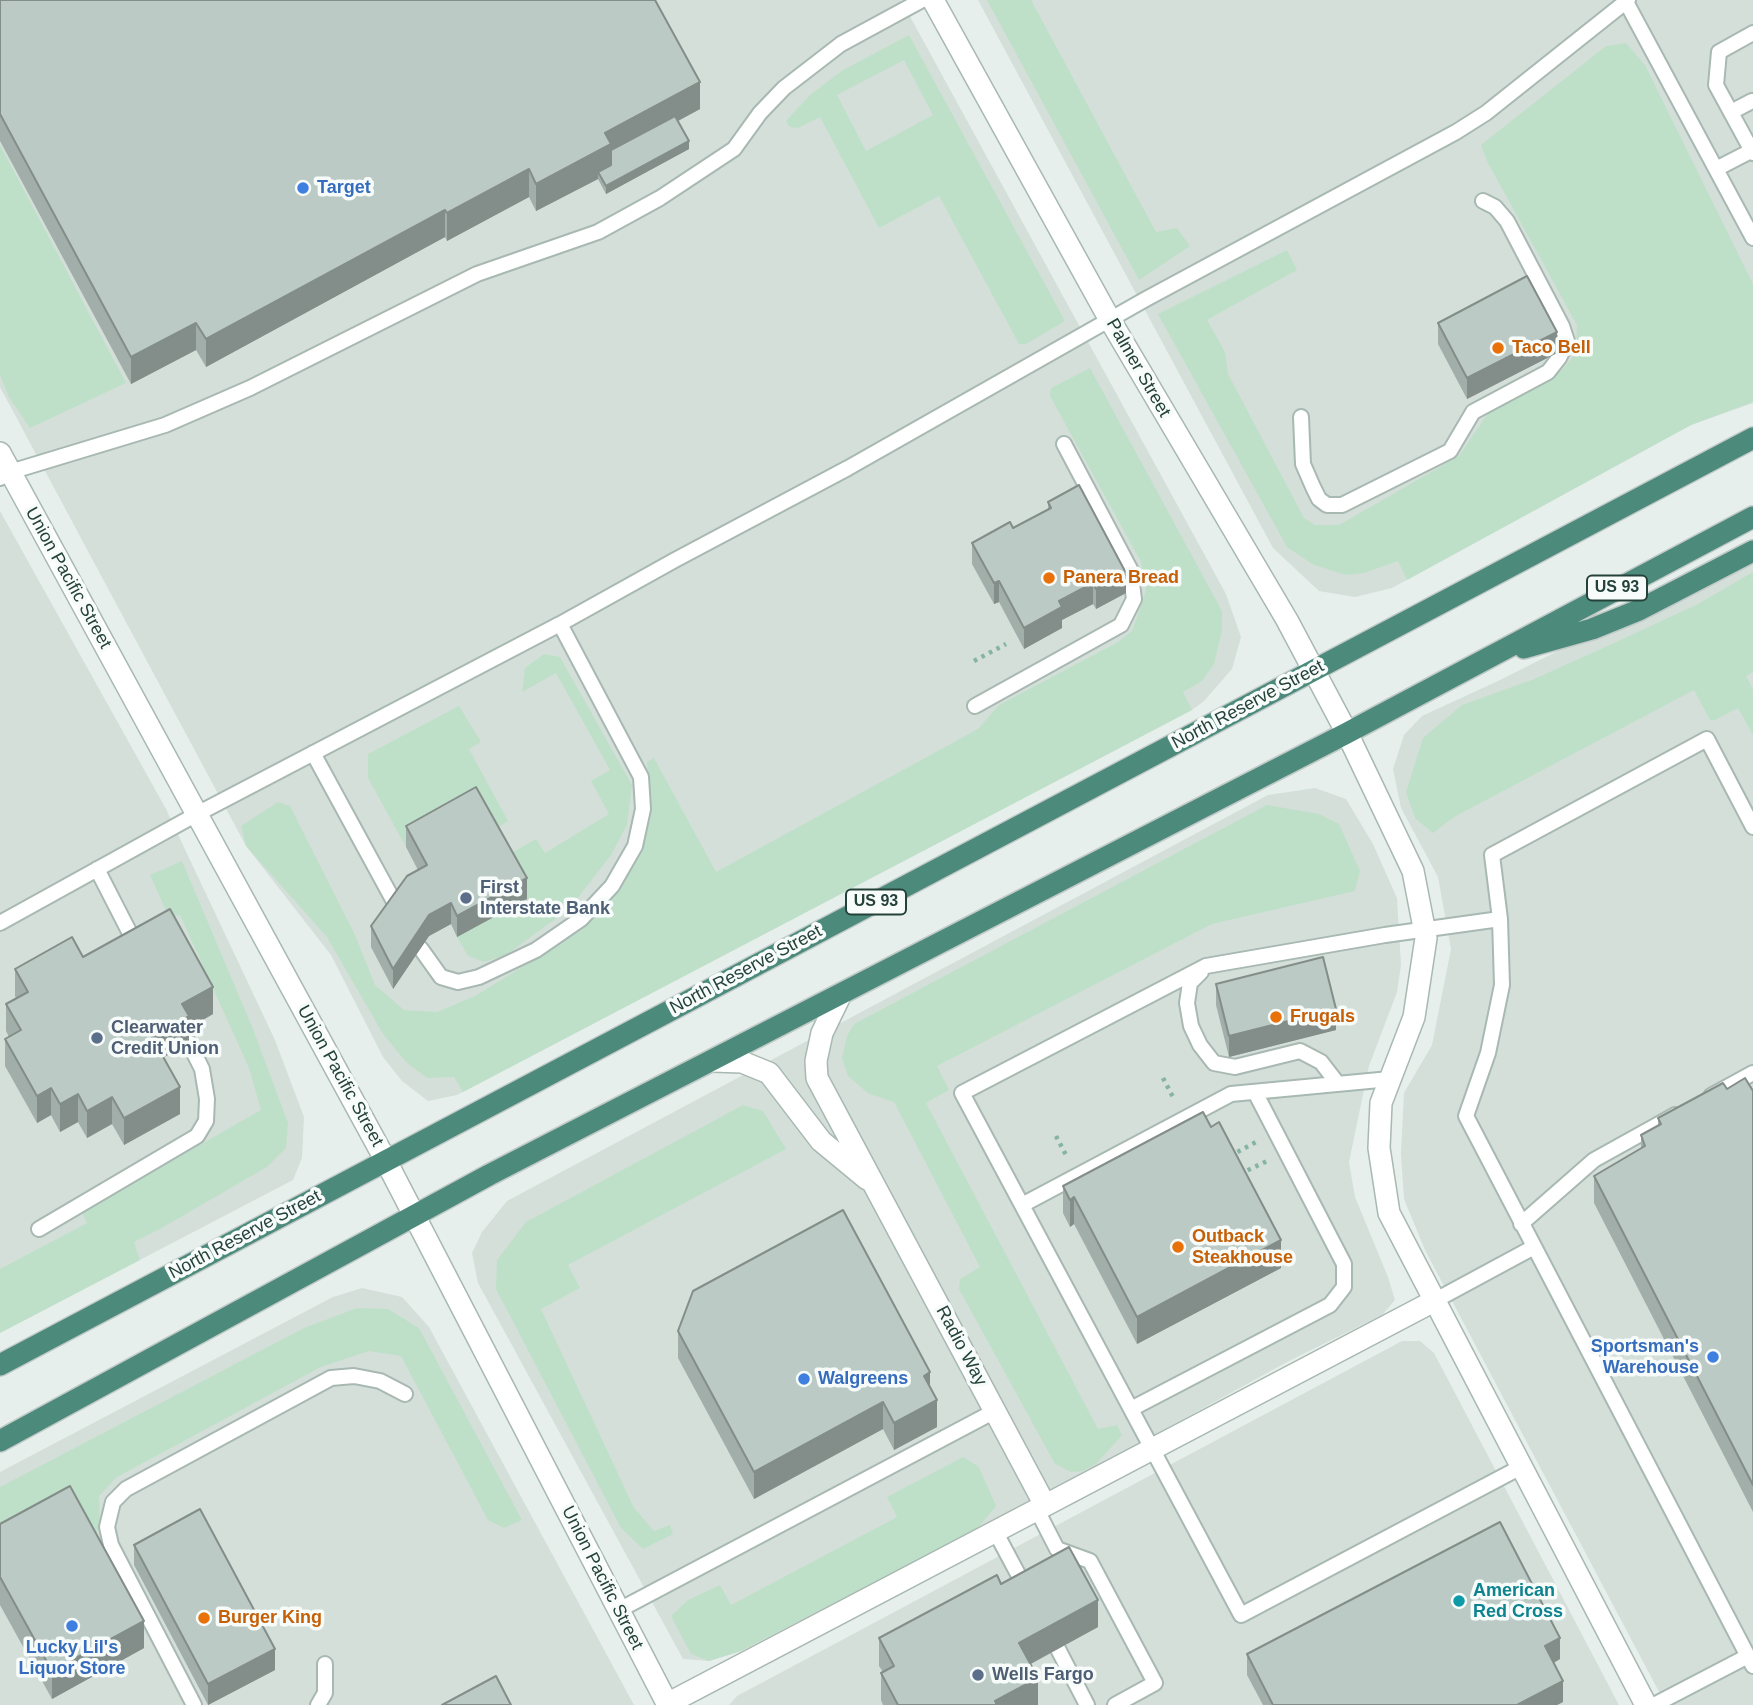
<!DOCTYPE html>
<html>
<head>
<meta charset="utf-8">
<style>
	body { margin:0 }
	canvas { display:block; background:#e6efeb }
</style>
</head>
<body>
<canvas width="1753" height="1705"></canvas>
<script>
const context = document.querySelector('canvas').getContext('2d');
context.lineJoin = 'round';
function fillPath(path, color) { context.fillStyle = color; context.fill(path, 'evenodd'); }
const poly = rows => new Path2D(rows.map(r => 'M' + r).join(''));
function trace(path, color, width, dash) { context.strokeStyle = color; context.lineWidth = width; context.lineCap = dash ? 'butt' : 'round'; context.setLineDash(dash || []); context.stroke(path); }
function drawText(font, color, halo, rows, align = 'center') {
  context.font = font + ' Helvetica,sans-serif'; context.lineWidth = 7; context.setLineDash([]); context.textBaseline = 'middle'; context.strokeStyle = halo; context.fillStyle = color; for (const [text, x, y, turn = 0] of rows) {
    context.save(); context.translate(x, y); context.rotate((+turn || 0) * Math.PI / 180); context.textAlign = isNaN(turn) ? turn : align; if (halo) context.strokeText(text, 0, 0); context.fillText(text, 0, 0); context.restore();
  }
}
fillPath(poly([
	[0,0,901,0,1226,594,1241,637,1232,669,1204,701,1192,710,457,1095,428,1101,402,1081,383,1057,331,955,246,846,0,387],
	[978,0,1753,0,1753,403,1691,425,1392,588,1355,597,1319,591,1273,548],
	[0,511,166,809,275,1040,304,1117,302,1158,293,1180,0,1333],
	[1753,553,1753,1705,1666,1705,1425,1250,1404,1199,1401,1154,1404,1093,1432,1045,1451,949,1438,877,1401,808,1393,769,1404,735,1422,716,1500,680],
	[1315,788,1346,799,1373,844,1397,898,1401,965,1397,992,1369,1066,1349,1162,1355,1197,1388,1277,1395,1300,1382,1315,1287,1362,1089,1471,741,1651,709,1661,683,1659,478,1283,472,1253,482,1232,507,1201,1268,795],
	[362,1288,402,1297,429,1327,634,1705,0,1705,0,1472,333,1297],
	[1402,1341,1420,1341,1434,1353,1619,1705,729,1705,737,1696]
]), '#d4dfda');
fillPath(poly([
	[987,0,1031,0,1156,232,1177,228,1190,246,1139,280],
	[909,35,1065,321,1026,344,1019,344,939,196,879,228,820,117,798,128,790,127,786,121,810,95,843,70],
	[904,60,933,115,866,151,837,95],
	[1626,43,1645,65,1753,284,1753,402,1691,425,1407,580,1398,561,1364,573,1346,575,1314,565,1287,547,1158,314,1287,250,1297,270,1207,320,1225,352,1228,374,1304,518,1315,525,1339,525,1459,456,1486,416,1500,404,1562,370,1576,353,1577,325,1488,163,1481,145,1606,46],
	[0,145,126,383,30,428,9,397,0,375],
	[1090,368,1222,611,1222,630,1214,664,1202,681,1183,692,1192,710,463,1092,454,1077,427,1078,407,1063,383,1034,327,937,246,846,241,826,278,802,290,806,355,935,375,985,404,1010,437,1012,475,996,582,930,625,882,651,818,647,762,654,758,716,872,978,729,999,705,1118,642,1132,631,1146,591,1141,562,1050,396,1051,388],
	[1753,572,1753,672,1746,676,1753,689,1753,735,1738,708,1715,720,1710,720,1694,690,1454,817,1433,833,1415,818,1406,792,1423,738,1462,705,1534,679,1603,648,1698,604],
	[544,654,560,657,632,785,627,825,611,855,569,909,506,955,484,962,468,956,457,937,526,899,503,858,536,839,545,853,609,814,591,781,610,770,556,673,522,692,525,668],
	[459,706,481,742,469,749,508,821,490,833,476,808,406,847,368,778,368,754],
	[1267,805,1319,814,1339,824,1360,871,1355,891,1212,924,937,1066,949,1090,926,1103,1098,1429,1117,1425,1122,1435,1096,1464,1083,1471,1071,1472,1055,1464,959,1289,960,1279,980,1267,894,1102,869,1094,848,1076,842,1058,847,1036,854,1024],
	[182,861,253,1029,288,1123,286,1148,267,1167,160,1229,134,1242,140,1260,0,1333,0,1269,87,1223,82,1212,261,1110,249,1068,180,915,169,917,150,875],
	[743,1105,763,1111,786,1149,568,1265,580,1288,541,1309,634,1508,654,1531,670,1525,673,1534,643,1549,621,1528,496,1289,497,1260,526,1222],
	[357,1308,388,1309,419,1328,522,1520,504,1528,488,1520,401,1356,369,1351,321,1367,117,1477,99,1496,100,1524,90,1549,0,1551,0,1487,304,1328],
	[963,1457,979,1467,996,1506,976,1530,741,1651,709,1661,691,1654,671,1616,688,1600,720,1585,731,1605,897,1517,887,1497]
]), '#bfe0c8');
const service = poly([
	[1625,0,1753,238],
	[1753,33,1719,52,1716,85,1753,153],
	[1731,112,1752,101],
	[1716,169,1753,150],
	[1301,417,1303,464,1313,487,1319,499,1327,505,1342,505,1450,451,1473,412,1548,372,1559,358,1567,341,1562,326,1507,221,1495,207,1483,201],
	[0,478,10,472,165,425,250,388,477,274,598,232,660,198,734,149,760,113,784,88,841,44,922,0],
	[975,706,1121,625,1134,599,1130,569,1064,444],
	[313,753,398,909],
	[97,869,138,949],
	[1500,919,1385,935,1206,966,962,1093,1241,1615,1521,1467],
	[0,923,197,814,560,624,675,560,848,468,1146,299,1456,132,1486,113,1628,0],
	[421,949,441,977,458,982,479,977,536,950,581,919,612,886,635,846,643,809,641,777,560,624],
	[1201,972,1190,983,1187,1003,1191,1026,1200,1045,1214,1063,1235,1067,1300,1051,1321,1062,1338,1084],
	[1711,1096,1753,1073],
	[1022,1205,1231,1094,1390,1079],
	[1521,1224,1594,1160,1675,1115],
	[39,1229,197,1136,206,1121,207,1099,202,1069,189,1043],
	[1434,1301,1534,1247],
	[1131,1409,1330,1305,1344,1287,1344,1264,1255,1092],
	[1037,1510,1057,1549,1090,1561,1155,1683,1115,1705],
	[995,1531,1027,1591],
	[619,1610,995,1411],
	[1058,1649,1087,1705],
	[1753,1666,1466,1116,1488,1053,1502,985,1500,919,1492,855,1707,739,1753,827],
	[194,1705,111,1545,107,1527,113,1502,126,1489,331,1378,354,1376,380,1381,405,1394],
	[318,1705,325,1693,325,1664],
	[1654,1705,1748,1656]
]);
const minor = poly([
	[1347,733,1413,871,1426,938,1414,1017,1381,1103,1379,1148,1389,1213,1646,1705],
	[840,996,822,1033,816,1061,817,1078,1045,1505],
	[713,1061,742,1062,769,1073,821,1141,867,1179],
	[667,1704,1434,1301]
]);
const tertiary = poly([
	[933,0,1110,320,1287,620,1347,733],
	[0,453,386,1161,668,1705]
]);
const trunk = poly([
	[1524,648,1592,629,1639,610,1753,551],
	[0,1365,1753,438],
	[0,1441,489,1175,1347,733,1753,517]
]);
trace(service, '#a8b8b2', 18);
trace(minor, '#a8b8b2', 24);
trace(tertiary, '#a8b8b2', 24);
trace(trunk, '#c2cac8', 24);
trace(poly([
	[974,661,1006,644],
	[1163,1078,1174,1099],
	[1056,1136,1066,1155],
	[1230,1156,1256,1142],
	[1240,1174,1267,1161]
]), '#86b3a5', 4.5, [3.5, 5]);
trace(service, '#fff', 14);
trace(minor, '#fff', 21);
trace(tertiary, '#fff', 21);
trace(trunk, '#4c8a7c', 21);
fillPath(poly([
	[0,0,700,109,678,121,689,149,606,194,598,179,536,211,529,197,447,241,445,237,206,367,196,350,131,384,0,141],
	[1438,323,1557,353,1467,399,1438,344],
	[1048,502,1126,593,1096,609,1093,604,1062,620,1062,628,1024,649,999,602,994,604,972,564,972,543,1013,528,1048,510],
	[406,826,527,899,457,937,451,924,429,936,393,989,371,947,371,926,418,870,406,847],
	[83,957,213,1014,189,1028,189,1043,163,1057,180,1114,124,1145,112,1124,87,1138,78,1122,60,1132,51,1115,37,1123,5,1066,5,1039,9,1037,6,1031,6,1004,16,998,15,996,15,969],
	[1216,984,1336,1030,1229,1057,1216,1005],
	[1727,1089,1753,1091,1753,1512,1594,1203,1594,1176,1641,1149,1641,1135,1658,1126,1658,1118],
	[1063,1186,1281,1268,1137,1344,1074,1224,1070,1227,1063,1213],
	[678,1331,930,1388,937,1427,894,1450,883,1429,754,1499,678,1358],
	[0,1524,144,1648,52,1699,0,1605],
	[134,1545,275,1670,208,1705,134,1565],
	[1001,1584,1098,1627,1031,1664,1038,1705,883,1705,881,1700,881,1673,883,1672,879,1666,879,1638],
	[1247,1654,1560,1659,1554,1663,1563,1702,1557,1705,1263,1705,1247,1675]
]), '#a1aea9');
fillPath(poly([
	[700,82,700,109,611,157,611,172,598,172,598,179,536,211,536,184,605,133],
	[689,141,689,149,606,194,606,186],
	[529,169,529,197,447,241,447,213],
	[445,210,445,237,206,367,206,339],
	[196,323,196,350,131,384,131,357],
	[1557,332,1557,353,1467,399,1467,378],
	[1126,573,1126,593,1096,609,1096,589],
	[999,581,999,602,994,604,994,583],
	[1093,583,1093,604,1062,620,1062,628,1024,649,1024,628,1059,601],
	[527,878,527,899,457,937,457,916],
	[451,903,451,924,429,936,393,989,393,969,429,915],
	[213,987,213,1014,189,1028,189,1043,152,1064,152,1037,182,1004],
	[1336,1009,1336,1030,1229,1057,1229,1036],
	[180,1087,180,1114,124,1145,124,1118],
	[51,1088,51,1115,37,1123,37,1096],
	[78,1094,78,1122,60,1132,60,1104],
	[112,1097,112,1124,87,1138,87,1111],
	[1074,1197,1074,1224,1070,1227,1070,1200],
	[1281,1240,1281,1268,1137,1344,1137,1317],
	[930,1372,930,1400,924,1376],
	[937,1400,937,1427,894,1450,894,1423],
	[883,1402,883,1429,754,1499,754,1472],
	[1098,1600,1098,1627,1019,1670,1019,1643],
	[144,1621,144,1648,52,1699,52,1671],
	[1560,1638,1560,1659,1545,1667,1545,1646],
	[275,1649,275,1670,208,1705,208,1684],
	[1038,1678,1038,1705,995,1705,995,1701],
	[1563,1681,1563,1702,1557,1705,1517,1705]
]), '#838d89');
const building = poly([
	[0,0,655,0,700,82,605,133,611,144,536,184,529,169,447,213,445,210,206,339,196,323,131,357,0,114,0,0],
	[675,116,689,141,606,186,598,172,611,165,611,150,675,116],
	[1527,276,1557,332,1467,378,1438,323,1527,276],
	[1079,485,1126,573,1096,589,1093,583,1059,601,1062,607,1024,628,999,581,994,583,972,543,1010,522,1013,528,1051,508,1048,502,1079,485],
	[476,787,527,878,457,916,451,903,429,915,393,969,371,926,407,876,427,865,406,826,476,787],
	[170,909,213,987,182,1004,189,1016,152,1037,180,1087,124,1118,112,1097,87,1111,78,1094,60,1104,51,1088,37,1096,5,1039,21,1030,6,1004,28,992,15,969,72,937,83,957,170,909],
	[1323,957,1336,1009,1229,1036,1216,984,1323,957],
	[1745,1078,1753,1091,1753,1485,1594,1176,1645,1146,1641,1135,1661,1124,1658,1118,1723,1083,1727,1089,1745,1078],
	[1203,1112,1211,1127,1219,1122,1281,1240,1137,1317,1074,1197,1070,1200,1063,1186,1203,1112],
	[843,1210,930,1372,924,1376,937,1400,894,1423,883,1402,754,1472,678,1331,693,1291,843,1210],
	[70,1486,144,1621,52,1671,0,1577,0,1524,70,1486],
	[200,1509,275,1649,208,1684,134,1545,200,1509],
	[1500,1522,1560,1638,1545,1646,1563,1681,1517,1705,1273,1705,1247,1654,1500,1522],
	[1069,1547,1098,1600,1019,1643,1038,1678,995,1701,997,1705,898,1705,881,1673,894,1666,879,1638,997,1575,1001,1584,1069,1547],
	[496,1676,511,1705,442,1705,496,1676]
]);
fillPath(building, '#bbcac4');
trace(building, '#838d89', 2);
for (const [x, y, r, color] of [
	[303,188,7,"#3f7fe0"],
	[1498,348,7,"#e8710a"],
	[1049,578,7,"#e8710a"],
	[466,898,7,"#5c6f8a"],
	[1276,1017,7,"#e8710a"],
	[97,1038,7,"#5c6f8a"],
	[1178,1247,7,"#e8710a"],
	[1713,1357,7,"#3f7fe0"],
	[804,1379,7,"#3f7fe0"],
	[1459,1601,7,"#0f9aa8"],
	[204,1618,7,"#e8710a"],
	[72,1626,7,"#3f7fe0"],
	[978,1675,7,"#5c6f8a"]
]) { const dot = new Path2D(); dot.arc(x, y, r, 0, 2 * Math.PI); context.fillStyle = color; context.fill(dot); trace(dot, '#f7fbf9', 2.5); }
for (const [x, y, w] of [
	[1617,588,60],
	[876,902,60]
]) { const box = new Path2D(); box.roundRect(x - w / 2, y - 12.5, w, 25, 5); context.fillStyle = '#f7fbf9'; context.fill(box); trace(box, '#24423a', 2); }
drawText('bold 16px', '#24423a', null, [
	["US 93",1617,588],
	["US 93",876,902]
]);
drawText('bold 18px', '#366cbe', '#f7fbf9', [
	["Target",317,188],
	["Sportsman's",1699,1347,"right"],
	["Warehouse",1699,1368,"right"],
	["Walgreens",818,1379],
	["Lucky Lil's",72,1648,"center"],
	["Liquor Store",72,1669,"center"]
], 'left');
drawText('bold 18px', '#c56008', '#f7fbf9', [
	["Taco Bell",1512,348],
	["Panera Bread",1063,578],
	["Frugals",1290,1017],
	["Outback",1192,1237],
	["Steakhouse",1192,1258],
	["Burger King",218,1618]
], 'left');
drawText('18px', '#24423a', '#f7fbf9', [
	["Palmer Street",1138,368,60],
	["Union Pacific Street",68,578,61],
	["North Reserve Street",1248,705,-28],
	["North Reserve Street",746,970,-28],
	["Union Pacific Street",340,1076,61],
	["North Reserve Street",245,1235,-28],
	["Radio Way",961,1346,62],
	["Union Pacific Street",602,1578,63]
]);
drawText('bold 18px', '#4e5e75', '#f7fbf9', [
	["First",480,888],
	["Interstate Bank",480,909],
	["Clearwater",111,1028],
	["Credit Union",111,1049],
	["Wells Fargo",992,1675]
], 'left');
drawText('bold 18px', '#0d838f', '#f7fbf9', [
	["American",1473,1591],
	["Red Cross",1473,1612]
], 'left');
</script>
</body>
</html>
